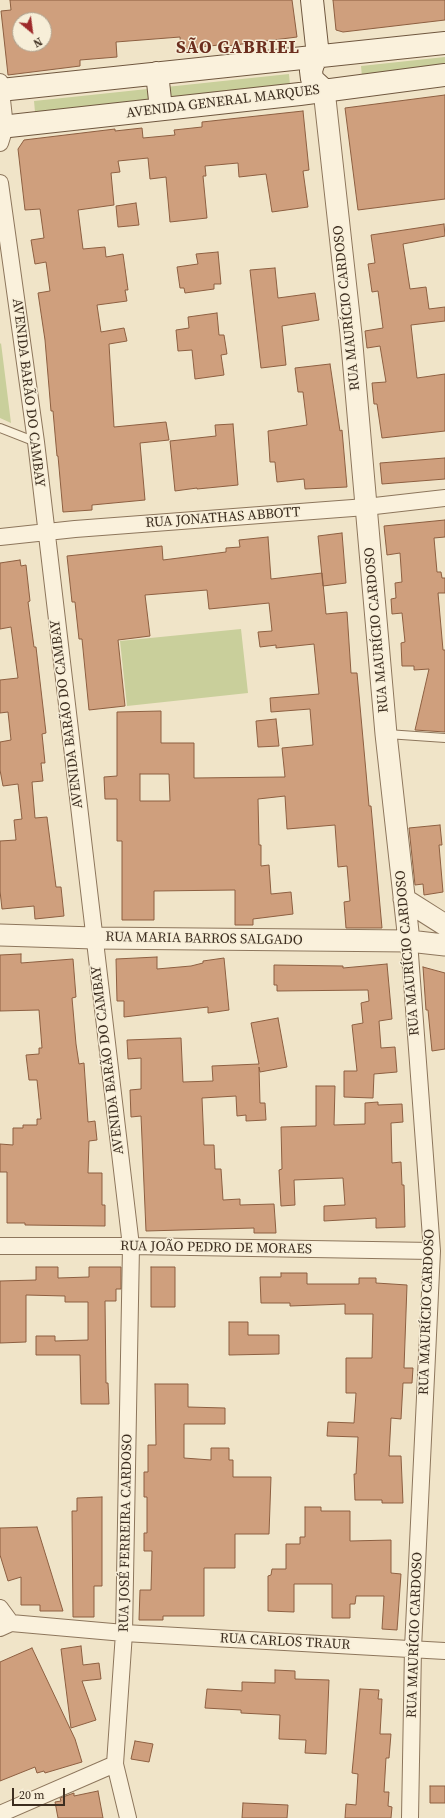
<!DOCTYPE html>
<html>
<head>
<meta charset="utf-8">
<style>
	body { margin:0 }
	#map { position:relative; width:445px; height:1818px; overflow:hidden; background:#f0e4c8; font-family:"Source Serif 4",serif }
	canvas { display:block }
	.north { position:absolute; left:12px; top:12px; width:40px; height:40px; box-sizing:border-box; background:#f7eed8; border:1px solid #ada18e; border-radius:50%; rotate:151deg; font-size:11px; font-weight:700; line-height:16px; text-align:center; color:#3d2e20 }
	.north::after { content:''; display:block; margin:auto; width:14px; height:18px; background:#9e2a2b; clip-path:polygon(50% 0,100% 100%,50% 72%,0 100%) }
	.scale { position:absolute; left:12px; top:1788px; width:53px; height:18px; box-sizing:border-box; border:2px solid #3d2e20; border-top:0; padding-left:5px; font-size:12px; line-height:14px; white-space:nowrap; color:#3d2e20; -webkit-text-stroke:3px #f7eed8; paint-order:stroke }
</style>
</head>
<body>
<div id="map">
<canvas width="445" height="1818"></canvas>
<div class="north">N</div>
<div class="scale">20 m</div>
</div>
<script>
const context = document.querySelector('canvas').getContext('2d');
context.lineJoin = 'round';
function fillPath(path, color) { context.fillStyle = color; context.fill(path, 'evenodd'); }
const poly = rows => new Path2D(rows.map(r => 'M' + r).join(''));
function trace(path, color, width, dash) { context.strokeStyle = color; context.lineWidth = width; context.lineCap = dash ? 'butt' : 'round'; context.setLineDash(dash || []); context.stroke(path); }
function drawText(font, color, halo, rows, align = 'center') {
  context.font = font + ' "Source Serif 4",serif'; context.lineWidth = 3; context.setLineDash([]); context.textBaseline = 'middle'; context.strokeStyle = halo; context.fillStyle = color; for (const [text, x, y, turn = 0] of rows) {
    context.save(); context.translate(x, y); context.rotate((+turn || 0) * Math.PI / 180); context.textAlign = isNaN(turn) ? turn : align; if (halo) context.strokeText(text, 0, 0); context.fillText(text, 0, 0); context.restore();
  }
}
fillPath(poly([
	[445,57,445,68,362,77,361,66],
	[289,74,290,85,35,112,34,101],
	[1,343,11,423,0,418,0,344],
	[241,629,248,693,127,706,120,641]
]), '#c9cf9b');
const building = poly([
	[10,0,292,0,297,37,219,47,219,45,181,49,180,37,116,42,117,57,80,60,80,66,8,75,1,11,11,10,10,0],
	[20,20,44,20,44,44,20,44,20,20],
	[333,0,445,0,445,20,343,32,336,30,333,0],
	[445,95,445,199,358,210,345,108,445,95],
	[303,111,309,170,303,171,308,207,272,212,266,174,239,177,238,163,205,166,206,176,203,176,207,218,170,222,166,177,150,179,148,158,118,161,120,172,111,173,114,205,78,210,83,249,105,247,106,257,123,254,128,290,125,290,127,301,97,305,101,332,124,328,127,341,109,344,114,427,166,422,169,440,140,443,145,500,92,505,92,510,63,512,58,456,57,456,53,411,51,411,45,340,38,293,50,291,46,262,35,264,31,240,44,238,40,209,25,210,18,149,24,140,115,129,115,131,142,128,143,138,175,135,174,130,202,127,202,122,303,111],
	[136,203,139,225,118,227,116,206,136,203],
	[444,224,445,236,403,244,410,289,426,287,429,309,445,307,445,321,411,325,417,378,445,374,445,431,382,438,377,404,374,404,372,383,386,382,380,346,367,348,365,331,383,328,378,291,372,292,368,264,375,263,371,235,444,224],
	[218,252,221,284,214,284,214,289,185,293,184,288,180,288,177,267,198,264,196,254,218,252],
	[275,268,278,298,315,293,319,320,282,326,286,365,261,368,250,270,275,268],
	[217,313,219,335,224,335,227,354,221,355,224,375,195,379,192,350,178,351,176,330,189,328,188,317,217,313],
	[330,364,340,431,342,430,347,487,305,489,304,479,277,482,275,462,270,462,268,431,307,425,303,392,298,392,295,368,330,364],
	[233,424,238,485,197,489,197,488,175,491,170,441,216,436,215,425,233,424],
	[445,458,445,479,382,484,380,463,445,458],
	[445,520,445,537,434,538,437,572,441,572,442,578,445,578,445,593,438,593,443,650,445,650,445,732,415,730,429,669,414,670,414,666,402,666,401,643,405,642,402,613,392,614,391,599,396,598,395,583,402,582,400,553,387,555,384,526,445,520],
	[342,533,346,583,323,586,318,536,342,533],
	[268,537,271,579,322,573,326,614,347,612,351,673,357,673,366,772,369,806,371,806,382,928,346,928,344,902,350,901,347,866,338,867,335,825,287,829,285,796,258,799,259,845,261,845,261,866,269,865,271,894,291,892,293,914,253,919,253,925,235,925,235,890,154,891,154,920,122,920,122,841,117,841,117,799,105,799,104,777,117,776,117,712,161,711,161,743,194,743,194,778,285,777,282,748,313,745,310,709,271,712,270,698,319,694,314,644,276,648,276,645,260,647,258,632,272,631,269,603,209,609,207,590,145,595,150,636,118,640,125,706,89,710,82,639,79,639,75,602,72,602,67,556,162,546,163,560,226,552,226,548,240,547,239,540,268,537],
	[140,774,169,774,170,801,140,801,140,774],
	[20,560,21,566,26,565,30,601,28,602,34,647,36,647,46,733,42,734,45,763,41,763,43,781,32,782,35,818,47,817,56,887,61,887,64,916,35,919,34,906,2,909,0,891,0,841,16,840,14,820,22,819,18,784,3,786,0,770,0,742,11,740,8,712,0,713,0,680,18,678,11,627,0,629,0,563,20,560],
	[276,719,279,746,258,747,256,721,276,719],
	[440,825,442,845,439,845,443,892,424,895,423,884,415,885,409,828,440,825],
	[21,954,21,963,73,959,76,997,72,998,76,1044,79,1064,84,1063,88,1122,95,1121,97,1140,89,1141,88,1173,102,1173,102,1205,105,1205,105,1226,25,1225,25,1223,7,1223,7,1172,0,1172,0,1144,13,1145,13,1128,23,1128,23,1125,37,1125,37,1119,41,1119,37,1080,29,1080,26,1055,39,1054,39,1048,42,1048,39,1010,0,1011,0,955,21,954],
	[157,957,157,969,191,966,203,963,203,961,224,958,229,1010,208,1013,208,1007,124,1017,124,1001,117,1001,116,959,157,957],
	[387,964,392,1019,379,1021,381,1048,395,1047,397,1072,374,1074,373,1098,344,1097,344,1071,357,1071,352,1025,363,1023,361,1003,369,1001,368,990,277,991,277,985,274,985,274,965,343,966,343,968,387,964],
	[423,967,445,973,445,1049,432,1051,428,1010,426,1010,423,967],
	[278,1018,287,1067,260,1072,259,1067,260,1103,265,1103,266,1120,246,1121,246,1115,237,1116,236,1096,202,1098,204,1145,214,1145,215,1169,221,1169,223,1200,240,1199,240,1205,274,1204,276,1233,254,1233,254,1228,146,1231,141,1116,131,1117,130,1090,141,1089,141,1058,128,1059,127,1040,181,1038,183,1082,213,1081,212,1066,259,1064,251,1023,278,1018],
	[316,1086,335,1086,334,1125,365,1124,365,1103,378,1102,378,1105,402,1104,403,1122,391,1123,392,1163,401,1162,402,1185,404,1185,405,1227,376,1228,376,1218,324,1221,324,1206,345,1205,343,1178,294,1180,295,1205,281,1206,279,1170,282,1169,281,1127,316,1126,316,1086],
	[36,1267,58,1267,58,1278,89,1277,89,1267,121,1267,121,1289,116,1289,116,1301,105,1301,106,1383,108,1383,109,1404,81,1404,80,1355,36,1355,36,1336,55,1336,55,1341,88,1340,88,1302,65,1302,65,1296,26,1295,26,1342,0,1343,0,1281,36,1280,36,1267],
	[151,1267,175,1267,175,1307,151,1307,151,1267],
	[281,1273,307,1273,307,1284,359,1284,359,1278,376,1278,376,1283,407,1285,404,1368,413,1368,412,1383,403,1383,401,1419,391,1418,389,1456,401,1456,403,1503,382,1503,382,1500,355,1500,354,1474,356,1474,358,1437,327,1436,328,1422,354,1423,356,1393,346,1393,346,1358,372,1358,373,1314,345,1314,345,1304,290,1306,290,1303,261,1303,260,1277,281,1277,281,1273],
	[229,1322,248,1322,248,1335,279,1335,279,1354,229,1355,229,1322],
	[155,1384,188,1384,188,1407,225,1408,225,1424,184,1424,184,1458,211,1460,211,1448,229,1448,229,1460,233,1460,233,1477,271,1477,269,1534,235,1534,235,1568,204,1568,204,1616,163,1616,163,1620,139,1620,140,1590,151,1590,152,1551,144,1551,144,1533,147,1533,147,1497,144,1497,144,1472,148,1472,148,1445,156,1445,155,1384],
	[102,1497,102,1586,94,1586,94,1617,73,1617,72,1511,77,1511,77,1498,102,1497],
	[305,1507,321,1507,321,1511,350,1511,350,1541,391,1540,391,1573,401,1574,397,1630,382,1629,384,1596,356,1596,355,1604,350,1604,350,1618,332,1618,332,1584,294,1584,294,1612,268,1611,268,1576,271,1575,272,1569,286,1569,286,1544,300,1544,300,1537,305,1537,305,1507],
	[37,1527,63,1611,40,1611,40,1605,21,1605,21,1577,8,1581,0,1555,0,1528,37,1527],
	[81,1646,83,1665,99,1663,101,1679,82,1681,96,1720,71,1728,61,1649,81,1646],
	[32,1648,75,1739,82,1762,45,1773,44,1771,37,1773,35,1767,0,1781,0,1662,32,1648],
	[275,1670,295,1671,295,1679,329,1680,326,1754,305,1753,306,1740,279,1739,280,1715,241,1713,241,1710,205,1708,207,1689,242,1691,242,1682,275,1683,275,1670],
	[360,1689,379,1690,378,1699,382,1699,380,1734,391,1734,389,1758,386,1758,384,1792,389,1792,388,1806,392,1807,391,1818,345,1818,346,1804,356,1805,358,1774,352,1773,360,1689],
	[135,1741,153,1744,149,1762,131,1759,135,1741],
	[430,1786,445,1786,445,1803,430,1803,430,1786],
	[98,1791,103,1818,58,1818,55,1802,61,1801,60,1798,74,1793,74,1796,98,1791],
	[243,1803,288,1805,287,1818,242,1818,243,1803]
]);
fillPath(building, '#cf9f7d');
trace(building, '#8d5f41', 1);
const service = poly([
	[0,428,36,442],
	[387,734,445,738]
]);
const minor = poly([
	[0,82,5,127,0,143],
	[0,183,36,442,131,1246,124,1633,115,1764,128,1818],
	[0,537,75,529,366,507,445,498],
	[409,941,432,1251,413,1648,410,1818],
	[0,1246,131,1246,432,1251],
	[0,1608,11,1623],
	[0,1628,11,1623,124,1633,445,1651],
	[0,1814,115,1764]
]);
const tertiary = poly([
	[324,90,351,334,386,734,409,941],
	[404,899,445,925],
	[0,935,94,938,409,941,445,945]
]);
const secondary = poly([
	[312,0,318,56,313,64,311,71,312,79,324,90],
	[157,73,161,109],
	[0,90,445,43],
	[0,127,300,94,445,75]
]);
trace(service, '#8d765c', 10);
trace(minor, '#8d765c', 18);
trace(tertiary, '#8d765c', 23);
trace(secondary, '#6f573f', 24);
trace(service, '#faf1dc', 8);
trace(minor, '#faf1dc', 16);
trace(tertiary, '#faf1dc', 21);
trace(secondary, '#faf1dc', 22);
drawText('14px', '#3d2e20', '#f7eed8', [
	["AVENIDA GENERAL MARQUES",223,102,-7],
	["RUA MAURÍCIO CARDOSO",347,308,-96],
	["AVENIDA BARÃO DO CAMBAY",28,393,83],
	["RUA JONATHAS ABBOTT",223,518,-4],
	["RUA MAURÍCIO CARDOSO",377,630,-95],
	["AVENIDA BARÃO DO CAMBAY",67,714,-97],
	["RUA MARIA BARROS SALGADO",204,939,1],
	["RUA MAURÍCIO CARDOSO",408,953,-95],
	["AVENIDA BARÃO DO CAMBAY",108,1060,-97],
	["RUA JOÃO PEDRO DE MORAES",216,1248,1],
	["RUA MAURÍCIO CARDOSO",427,1312,-88],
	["RUA JOSÉ FERREIRA CARDOSO",126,1533,-89],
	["RUA MAURÍCIO CARDOSO",415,1635,-88],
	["RUA CARLOS TRAUR",285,1642,3]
]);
context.letterSpacing = '1px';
drawText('bold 18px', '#6b2e1e', '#f7eed8', [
	["SÃO GABRIEL",238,48]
]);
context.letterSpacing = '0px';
</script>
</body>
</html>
